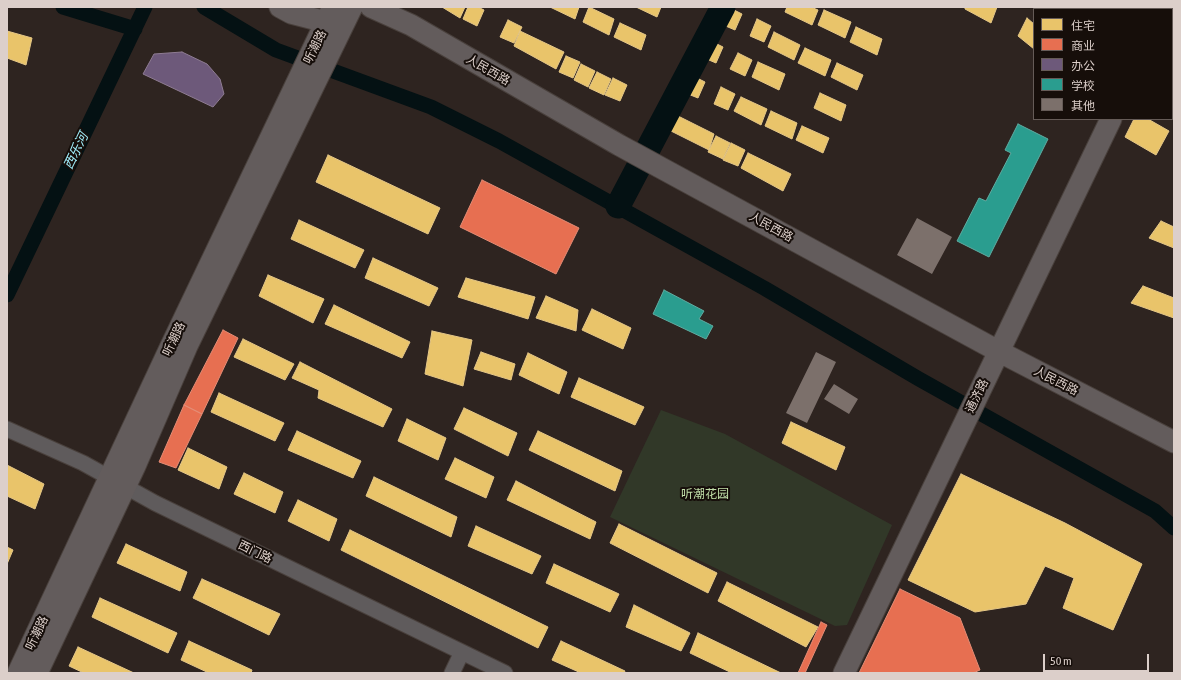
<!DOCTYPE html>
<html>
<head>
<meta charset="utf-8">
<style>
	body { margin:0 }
	#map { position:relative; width:1181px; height:680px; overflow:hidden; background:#2e2420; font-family:"Asap Condensed","Noto Sans SC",sans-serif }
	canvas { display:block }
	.frame { position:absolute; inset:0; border:8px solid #dccfca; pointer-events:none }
	.legend { position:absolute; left:1033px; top:8px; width:140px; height:112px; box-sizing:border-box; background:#160e0a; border:1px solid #655b57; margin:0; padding:5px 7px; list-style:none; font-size:12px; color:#dccfca }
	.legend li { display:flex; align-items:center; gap:8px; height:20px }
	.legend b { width:20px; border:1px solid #655b57 }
	.scale { position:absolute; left:1043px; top:654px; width:106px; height:18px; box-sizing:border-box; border:2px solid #dccfca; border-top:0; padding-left:5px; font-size:12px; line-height:14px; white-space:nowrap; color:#dccfca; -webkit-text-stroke:3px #160e0a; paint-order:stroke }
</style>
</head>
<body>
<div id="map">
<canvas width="1181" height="680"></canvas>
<div class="frame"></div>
<ul class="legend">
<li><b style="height:11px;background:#e9c46a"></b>住宅</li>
<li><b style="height:11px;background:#e76f51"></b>商业</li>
<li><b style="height:11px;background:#6d597a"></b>办公</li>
<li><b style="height:11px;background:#2a9d8f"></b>学校</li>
<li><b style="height:11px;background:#7c706b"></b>其他</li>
</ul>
<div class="scale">50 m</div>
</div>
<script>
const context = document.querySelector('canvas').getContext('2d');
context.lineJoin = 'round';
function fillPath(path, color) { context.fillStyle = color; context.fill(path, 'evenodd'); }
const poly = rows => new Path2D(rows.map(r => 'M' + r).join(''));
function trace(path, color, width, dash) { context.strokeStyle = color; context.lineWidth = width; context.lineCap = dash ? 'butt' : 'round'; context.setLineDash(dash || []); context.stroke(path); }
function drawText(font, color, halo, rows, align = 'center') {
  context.font = font + ' "Asap Condensed","Noto Sans SC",sans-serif'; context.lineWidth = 4; context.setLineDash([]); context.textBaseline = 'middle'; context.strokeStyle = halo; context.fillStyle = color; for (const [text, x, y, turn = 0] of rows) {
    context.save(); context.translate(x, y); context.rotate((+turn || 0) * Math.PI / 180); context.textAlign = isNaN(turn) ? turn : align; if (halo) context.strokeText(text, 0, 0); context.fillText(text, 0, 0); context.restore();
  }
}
fillPath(poly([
	[661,410,725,434,892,525,847,625,835,626,610,517]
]), '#313828');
const homes = poly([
	[442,7,465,7,460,18,442,7],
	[468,7,478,7,484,10,477,26,463,19,468,7],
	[550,7,579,7,575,19,550,7],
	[589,7,614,19,609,35,583,22,589,7],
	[636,7,661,7,657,17,636,7],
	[728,7,742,14,735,30,721,24,728,7],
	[787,7,811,7,818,10,812,25,785,12,787,7],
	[965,7,997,7,991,23,965,9,965,7],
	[824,10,851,22,845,38,818,25,824,10],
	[1027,18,1034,24,1034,49,1018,36,1027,18],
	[757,19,771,26,764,42,750,36,757,19],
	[508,20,522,27,514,43,500,37,508,20],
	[620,23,646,35,641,50,614,37,620,23],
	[856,27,882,39,877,55,850,42,856,27],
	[7,31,32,38,26,65,7,58,7,31],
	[520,31,564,52,556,69,514,46,520,31],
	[774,32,800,45,794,60,768,47,774,32],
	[1172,38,1174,39,1174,71,1172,70,1172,38],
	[709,40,723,47,716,63,702,57,709,40],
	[805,48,831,60,825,76,798,63,805,48],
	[738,53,752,60,745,76,730,69,738,53],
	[566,56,580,62,573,78,559,72,566,56],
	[758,62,785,74,779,90,752,77,758,62],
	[837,63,863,75,857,90,831,77,837,63],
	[581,64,595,71,588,87,574,80,581,64],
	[597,72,611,79,604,95,589,88,597,72],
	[691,75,705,82,698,98,683,92,691,75],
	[613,78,627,85,620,101,605,95,613,78],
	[721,87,735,94,728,110,714,104,721,87],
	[820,93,846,105,841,121,814,108,820,93],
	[741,97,767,109,761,125,734,111,741,97],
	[771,111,797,123,792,139,765,126,771,111],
	[670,112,714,134,709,150,663,127,670,112],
	[1134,119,1148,119,1169,131,1156,155,1125,137,1134,119],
	[802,126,829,138,823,153,796,140,802,126],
	[716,136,730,143,723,159,708,152,716,136],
	[731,143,745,150,738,166,723,160,731,143],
	[748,153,791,174,783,191,741,168,748,153],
	[328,155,440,208,428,234,316,182,328,155],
	[299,220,364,250,355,268,291,239,299,220],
	[1161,221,1174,227,1174,248,1149,238,1161,221],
	[373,258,438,288,429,306,365,278,373,258],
	[268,275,324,299,313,323,259,296,268,275],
	[466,278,535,297,528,319,458,297,466,278],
	[1143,286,1174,298,1174,318,1131,303,1143,286],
	[546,296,578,310,576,331,536,318,546,296],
	[334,305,410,342,402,358,325,324,334,305],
	[592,309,631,328,623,349,582,330,592,309],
	[432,331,472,340,463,386,425,374,432,331],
	[243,339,294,364,285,380,234,357,243,339],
	[481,352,515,364,511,380,474,369,481,352],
	[528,353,567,372,559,394,519,375,528,353],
	[300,362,392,409,383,427,318,398,319,390,292,378,300,362],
	[579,378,644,407,635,425,571,397,579,378],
	[219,393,284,423,275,441,211,412,219,393],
	[464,408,517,433,508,456,454,429,464,408],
	[407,419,446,438,438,460,398,441,407,419],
	[791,422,845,447,836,470,782,443,791,422],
	[297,431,361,461,353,478,288,450,297,431],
	[538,431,622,471,615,491,529,450,538,431],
	[188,448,227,467,219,489,178,470,188,448],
	[455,458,494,477,486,498,445,479,455,458],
	[7,465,44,484,35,509,7,496,7,465],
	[244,473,283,492,275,513,234,494,244,473],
	[961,474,1065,523,1142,564,1113,630,1063,608,1074,578,1045,566,1026,604,975,612,908,580,961,474],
	[374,477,457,517,451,537,366,496,374,477],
	[516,481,596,522,590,539,507,500,516,481],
	[298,500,337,519,329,541,288,521,298,500],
	[619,524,717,573,708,593,610,543,619,524],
	[476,526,541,556,532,574,468,546,476,526],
	[350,530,548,627,538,648,341,550,350,530],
	[126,544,187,572,180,591,117,563,126,544],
	[7,547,13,550,7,564,7,547],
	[554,564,619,594,610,612,546,583,554,564],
	[202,579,280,614,269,635,193,598,202,579],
	[727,582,818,627,806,647,718,601,727,582],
	[100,598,177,633,168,653,92,617,100,598],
	[634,605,690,633,681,651,626,627,634,605],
	[698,633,781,673,732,673,690,653,698,633],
	[189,641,252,670,251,673,209,673,181,660,189,641],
	[561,641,625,671,624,673,581,673,552,660,561,641],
	[78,647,134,673,84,673,69,666,78,647]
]);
fillPath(homes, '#e9c46a');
trace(homes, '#e5c787', 1);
const shops = poly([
	[482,180,579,228,556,274,460,227,482,180],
	[223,330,238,338,202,414,184,405,223,330],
	[184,405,202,414,176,468,159,462,184,405],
	[900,589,960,618,980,670,973,673,859,673,900,589],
	[821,622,827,625,805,673,798,673,821,622]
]);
fillPath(shops, '#e76f51');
trace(shops, '#e48c75', 1);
const offices = poly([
	[182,52,207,64,220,79,224,94,213,107,143,74,154,54,182,52]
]);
fillPath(offices, '#6d597a');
trace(offices, '#8e7c92', 1);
const schools = poly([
	[1018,124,1048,139,989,257,957,241,979,198,986,201,1011,153,1005,150,1018,124],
	[664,290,704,311,699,319,713,326,706,339,653,314,664,290]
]);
fillPath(schools, '#2a9d8f');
trace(schools, '#5faca1', 1);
trace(poly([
	[63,7,135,29],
	[204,7,276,50,431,107,499,141,764,288,919,379,1155,511,1174,528],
	[7,295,145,7]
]), '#041113', 15);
trace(poly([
	[618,206,723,7]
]), '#041113', 25);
fillPath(poly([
	[917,218,952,237,932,274,897,255],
	[816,352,836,362,807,423,786,413],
	[834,384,858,399,849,414,824,399]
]), '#7c706b');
const street = poly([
	[7,429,83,463,155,503,505,673],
	[452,673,462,652]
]);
const secondary = poly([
	[280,7,291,13,326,22],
	[371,7,411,25,619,145,998,351,1174,442],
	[1163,9,1164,7],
	[18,673,170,348,333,7],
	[37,673,135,466,187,346,352,7],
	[844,673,1111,119]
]);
trace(street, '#49403c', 17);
trace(secondary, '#49403c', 23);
trace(street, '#5f5b5c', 15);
trace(secondary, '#635c5c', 21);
drawText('12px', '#dccfca', '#160e0a', [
	["听潮路",315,47,-64],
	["人民西路",488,70,30],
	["人民西路",771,227,29],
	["听潮路",174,339,-65],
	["人民西路",1056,381,27],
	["通济路",977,396,-64],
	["西门路",255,552,26],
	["听潮路",37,633,-65]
]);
drawText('12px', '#c2dfa9', '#160e0a', [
	["听潮花园",705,494]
]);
drawText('italic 13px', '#a2f0fd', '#160e0a', [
	["西乐河",76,151,-64]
]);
</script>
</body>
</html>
